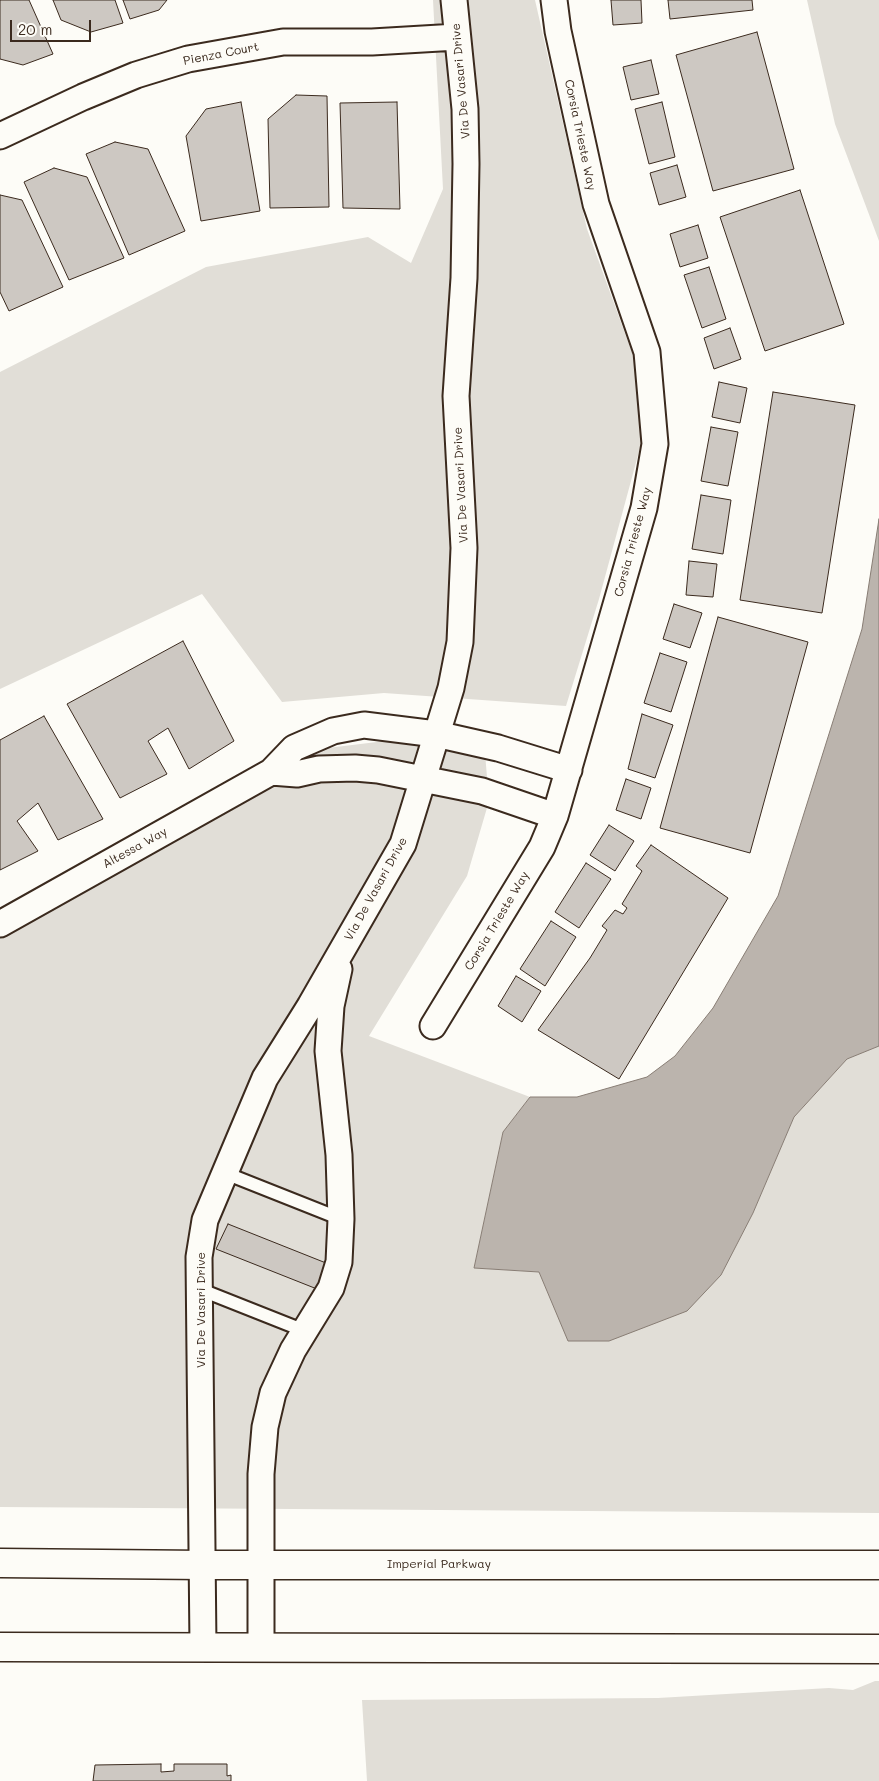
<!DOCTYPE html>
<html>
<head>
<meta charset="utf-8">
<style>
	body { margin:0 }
	#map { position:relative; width:879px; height:1781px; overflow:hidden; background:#fdfcf7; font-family:Mali,sans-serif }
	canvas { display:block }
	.scale { position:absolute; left:10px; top:20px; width:81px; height:22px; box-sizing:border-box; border:2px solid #3b2a1e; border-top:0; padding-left:6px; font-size:15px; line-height:18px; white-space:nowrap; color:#3b2a1e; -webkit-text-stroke:4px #fdfcf7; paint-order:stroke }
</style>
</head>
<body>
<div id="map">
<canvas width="879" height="1781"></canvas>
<div class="scale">20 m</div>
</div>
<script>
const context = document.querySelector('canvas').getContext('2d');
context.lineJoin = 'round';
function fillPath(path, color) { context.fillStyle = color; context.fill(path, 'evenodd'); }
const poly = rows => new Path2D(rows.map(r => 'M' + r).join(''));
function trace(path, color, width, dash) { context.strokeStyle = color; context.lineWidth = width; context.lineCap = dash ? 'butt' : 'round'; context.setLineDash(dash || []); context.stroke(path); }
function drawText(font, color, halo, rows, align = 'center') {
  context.font = font + ' Mali,sans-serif'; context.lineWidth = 4; context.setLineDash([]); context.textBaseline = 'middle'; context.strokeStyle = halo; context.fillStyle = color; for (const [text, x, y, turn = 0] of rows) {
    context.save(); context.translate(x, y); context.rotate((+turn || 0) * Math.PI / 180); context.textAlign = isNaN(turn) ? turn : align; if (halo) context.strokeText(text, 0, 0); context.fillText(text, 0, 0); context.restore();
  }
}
fillPath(poly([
	[433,0,535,0,587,229,634,358,644,433,599,599,566,706,384,693,282,702,202,594,0,689,0,372,206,267,368,237,411,263,443,189],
	[807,0,879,0,879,241,835,124],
	[426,736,485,753,489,801,467,876,369,1036,530,1097,503,1132,474,1268,539,1272,553,1303,721,1274,753,1213,794,1117,847,1059,879,1046,879,1513,0,1507,0,927,303,751],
	[875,1681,879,1681,879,1781,367,1781,362,1700,658,1698,829,1688,853,1690]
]), '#e1ded7');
const water = poly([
	[879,519,879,1046,847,1059,794,1117,753,1213,721,1275,687,1311,609,1341,568,1341,539,1272,474,1268,503,1132,530,1097,577,1097,647,1077,675,1056,713,1008,778,896,862,629,879,519]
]);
fillPath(water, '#bbb4ad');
trace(water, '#887d74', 1);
const building = poly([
	[0,0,29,0,53,54,23,65,0,59,0,0],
	[53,0,115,0,123,23,91,32,61,20,53,0],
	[123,0,167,0,159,10,130,19,123,0],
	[611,0,641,0,642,23,613,25,611,0],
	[668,0,752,0,753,10,670,19,668,0],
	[757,32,794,169,713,191,676,55,757,32],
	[651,60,659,94,631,100,623,67,651,60],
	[296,95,327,96,329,207,270,208,268,119,296,95],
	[241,102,260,211,201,221,186,136,206,109,241,102],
	[397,102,400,209,343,208,340,103,397,102],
	[662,102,675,157,649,164,635,109,662,102],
	[115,142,148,149,185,231,129,255,86,154,115,142],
	[677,165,686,197,659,205,650,173,677,165],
	[54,168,87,177,124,258,69,280,24,182,54,168],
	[800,190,844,324,765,351,720,217,800,190],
	[0,195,22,200,63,287,9,311,0,292,0,195],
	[698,225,708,258,680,267,670,234,698,225],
	[709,267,726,319,702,328,684,275,709,267],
	[730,328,741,359,714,369,704,338,730,328],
	[719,382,747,388,740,423,712,417,719,382],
	[773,392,855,405,822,613,740,600,773,392],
	[711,427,738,432,728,486,701,481,711,427],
	[701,495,731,500,723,554,692,549,701,495],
	[689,561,717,564,713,597,686,595,689,561],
	[674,604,702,613,690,648,663,639,674,604],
	[718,617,808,642,750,853,660,828,718,617],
	[183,641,234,741,189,769,168,728,148,741,167,774,120,798,67,704,183,641],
	[660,653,687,662,671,712,644,703,660,653],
	[642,714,673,725,655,778,628,769,642,714],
	[44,716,103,819,58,840,38,803,17,821,38,851,0,870,0,740,44,716],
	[626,779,651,788,641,819,616,810,626,779],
	[609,825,634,841,615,871,590,855,609,825],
	[651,845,728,898,619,1079,538,1030,590,958,607,930,602,926,615,910,623,914,627,908,622,904,642,871,636,866,651,845],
	[586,863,611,879,579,928,555,912,586,863],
	[551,921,576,937,545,986,520,969,551,921],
	[516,976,541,991,522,1022,498,1006,516,976],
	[228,1224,326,1263,317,1289,216,1249,228,1224],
	[161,1764,161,1772,174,1771,174,1764,227,1764,227,1776,231,1775,231,1781,93,1781,95,1765,161,1764]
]);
fillPath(building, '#cdc8c2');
trace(building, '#3b2a1e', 1);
const service = poly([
	[225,1173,341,1219],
	[199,1289,305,1331]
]);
const minor = poly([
	[0,136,83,97,136,75,188,59,283,42,372,42,457,37],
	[271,772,297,774,319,769,355,768,378,770,482,791,555,816],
	[0,924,271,772,294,748,333,731,364,725,436,734,498,748,569,770],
	[433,1026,542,847,555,816,644,508,655,444,647,352,596,204,558,31,554,0],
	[203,1647,199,1257,205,1220,265,1078,310,1006,403,844,451,688,460,642,464,548,456,396,464,278,466,164,465,109,454,0],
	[261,1647,261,1474,265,1427,273,1393,293,1350,331,1288,339,1262,341,1219,339,1155,328,1051,331,1006,339,969]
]);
const primary = poly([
	[0,1563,204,1565,879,1565],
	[0,1647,879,1649]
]);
trace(service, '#3b2a1e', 16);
trace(minor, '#3b2a1e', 29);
trace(primary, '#3b2a1e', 31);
trace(service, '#fdfcf7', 12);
trace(minor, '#fdfcf7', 25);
trace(primary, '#fdfcf7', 28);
drawText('12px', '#3b2a1e', '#fdfcf7', [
	["Pienza Court",221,54,-11],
	["Via De Vasari Drive",461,81,-95],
	["Corsia Trieste Way",580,135,78],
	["Via De Vasari Drive",461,485,-93],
	["Corsia Trieste Way",633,542,-75],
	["Altessa Way",135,848,-29],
	["Via De Vasari Drive",376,889,-61],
	["Corsia Trieste Way",497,921,-59],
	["Via De Vasari Drive",201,1310,-90],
	["Imperial Parkway",439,1564]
]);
</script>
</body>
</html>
